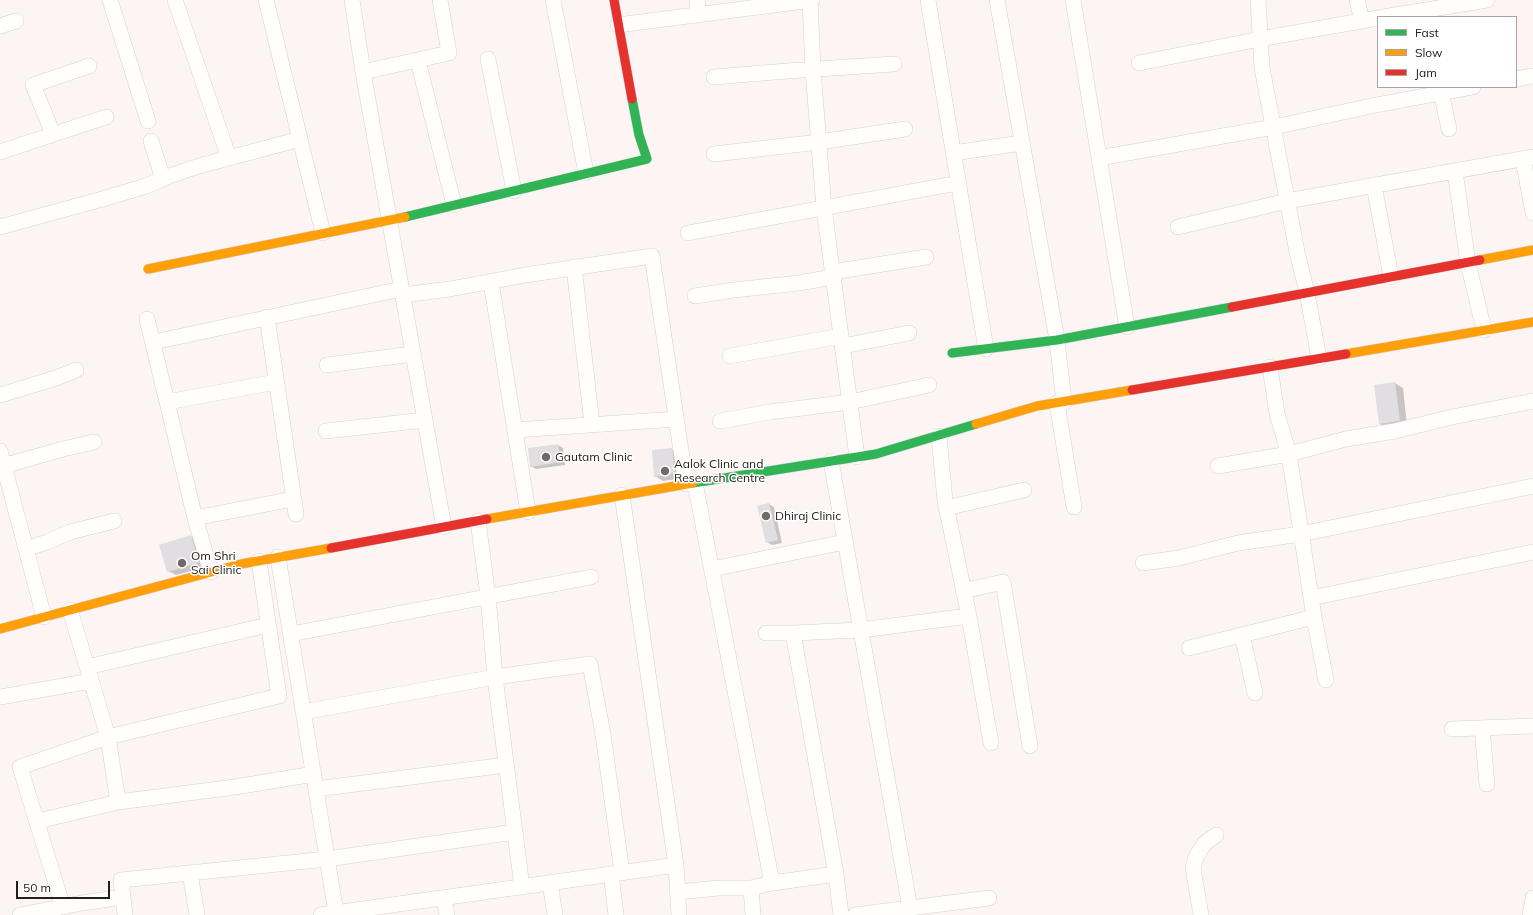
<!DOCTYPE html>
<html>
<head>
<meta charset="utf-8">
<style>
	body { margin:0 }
	#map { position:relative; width:1533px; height:915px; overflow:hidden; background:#fcf5f4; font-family:Mulish,sans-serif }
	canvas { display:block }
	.legend { position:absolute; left:1377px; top:16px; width:140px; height:72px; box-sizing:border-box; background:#fff; border:1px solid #a7a6a5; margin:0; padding:5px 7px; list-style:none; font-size:12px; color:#24201e }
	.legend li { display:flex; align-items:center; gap:8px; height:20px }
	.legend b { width:20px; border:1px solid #a7a6a5 }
	.scale { position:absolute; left:16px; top:881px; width:94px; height:18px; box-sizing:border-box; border:2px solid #24201e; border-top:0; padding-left:5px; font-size:12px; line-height:14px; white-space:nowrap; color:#24201e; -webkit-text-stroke:3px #fff; paint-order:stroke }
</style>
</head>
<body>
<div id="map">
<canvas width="1533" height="915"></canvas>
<ul class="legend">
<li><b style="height:5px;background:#30b455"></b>Fast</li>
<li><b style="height:5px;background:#ff9f0a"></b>Slow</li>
<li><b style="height:5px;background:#e5322d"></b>Jam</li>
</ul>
<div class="scale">50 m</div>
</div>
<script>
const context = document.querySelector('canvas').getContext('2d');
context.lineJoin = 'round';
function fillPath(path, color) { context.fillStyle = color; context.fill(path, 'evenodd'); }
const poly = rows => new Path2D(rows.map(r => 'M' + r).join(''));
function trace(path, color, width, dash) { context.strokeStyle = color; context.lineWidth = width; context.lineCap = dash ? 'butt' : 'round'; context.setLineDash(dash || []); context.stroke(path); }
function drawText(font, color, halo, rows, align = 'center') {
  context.font = font + ' Mulish,sans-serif'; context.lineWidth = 3; context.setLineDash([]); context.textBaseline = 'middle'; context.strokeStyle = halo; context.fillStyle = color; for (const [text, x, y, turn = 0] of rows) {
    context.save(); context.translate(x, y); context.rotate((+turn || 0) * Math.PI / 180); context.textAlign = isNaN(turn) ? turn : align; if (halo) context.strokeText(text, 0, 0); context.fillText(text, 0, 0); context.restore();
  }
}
fillPath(poly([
	[1395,383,1403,388,1407,425,1388,428,1380,424,1375,386],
	[558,445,563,448,565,465,536,469,531,466],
	[671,449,679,454,683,478,663,481,655,476],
	[769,504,774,507,782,543,772,545,767,542],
	[191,536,198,541,206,567,176,575,168,571]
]), '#0003');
fillPath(poly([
	[1395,382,1400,421,1379,424,1374,385],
	[558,444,561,462,530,467,528,448],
	[672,448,675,473,654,477,652,450],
	[769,503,778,540,766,543,757,506],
	[191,535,199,563,167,572,159,545]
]), '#e0dee0');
const street = poly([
	[110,0,148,121],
	[175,0,229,158,300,139],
	[266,0,323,233],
	[352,0,363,72,444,527],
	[553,0,586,173],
	[697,0,699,15],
	[810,0,813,70,824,208,857,457],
	[928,0,986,349],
	[997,0,1057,340,1064,402],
	[1073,0,1127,327],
	[1258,0,1262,68,1297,252,1307,293,1319,358],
	[1357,0,1362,21],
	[1383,17,1487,0],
	[618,25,812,0],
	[0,26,16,21],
	[488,59,514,191],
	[1139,63,1260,39,1378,18],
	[420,69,454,205],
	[363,72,449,53,440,0],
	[714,77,787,71,894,64],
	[1516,79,1533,76],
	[1440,87,1449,129],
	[53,134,33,85,89,66],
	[151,141,163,179],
	[0,152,106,117],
	[953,153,1022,143],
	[714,154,819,142,905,129],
	[1099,158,1274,127,1371,106,1473,87],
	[1523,159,1533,213],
	[1455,171,1468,263,1484,330],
	[1374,185,1391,277],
	[0,227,106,198,146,186,169,176,199,166,229,158],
	[1178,227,1287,201,1533,157],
	[688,233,958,183],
	[574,267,592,424],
	[833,272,926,257],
	[491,282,528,512],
	[403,295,450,289,525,275,652,256,686,484],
	[695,296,734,290,799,283,833,277],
	[267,317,296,514],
	[147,319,195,518,211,572],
	[154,342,401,289],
	[843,346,909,333],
	[730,356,841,336],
	[327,365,413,354],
	[1270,367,1277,414,1289,454,1314,617,1326,680],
	[0,395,56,378,76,370],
	[167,402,276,382],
	[1057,403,1074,507],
	[720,421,770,412,850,402,929,385],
	[515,430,676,419],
	[326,431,425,420],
	[939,436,945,501,969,616,991,743],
	[0,451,44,617],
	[831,461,910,908],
	[3,466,63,449,94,442],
	[1218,466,1289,454,1346,439,1395,431,1452,417,1533,401],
	[695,483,772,883],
	[622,495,676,865,679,915],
	[946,508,1024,490],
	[195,518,293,499],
	[478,521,488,596,495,677,522,887],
	[26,549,47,542,70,532,114,521],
	[278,557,336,913],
	[1143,563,1179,558,1238,543,1301,534,1533,486],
	[712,569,845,542],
	[963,591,1003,582,1030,746],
	[1311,598,1533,552],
	[70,610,108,737,118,802],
	[766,633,793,633],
	[291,634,591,577],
	[1242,635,1255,693],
	[1189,648,1314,617],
	[87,667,268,625],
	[0,697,91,681],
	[303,712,495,677,590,664,603,734,622,873],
	[1482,728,1487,784],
	[1452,729,1533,726],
	[316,789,506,765],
	[38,821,118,802,235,787,314,774],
	[190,873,197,915],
	[611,874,616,915],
	[836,874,841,915],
	[550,883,555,915],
	[751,888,753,915],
	[678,892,719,888,751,888,772,883,836,874,793,633,861,630,969,616],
	[123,897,121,880,327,859,515,832],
	[444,898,447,915],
	[63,907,20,767,108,737,279,696,259,561],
	[20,915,82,903,123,897,125,915],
	[321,915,676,865],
	[855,915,989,898],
	[1201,915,1193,868,1196,857,1204,844,1216,835],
	[1530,915,1533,898]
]);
const fast = poly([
	[405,217,647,159,639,135,632,99],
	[952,353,1057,340,1232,307],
	[693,483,876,454,976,424]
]);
const slow = poly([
	[1480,260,1533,250],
	[148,269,405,217],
	[1346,354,1533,322],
	[976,424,1037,406,1132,390],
	[487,519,693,483],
	[0,629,241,564,331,548]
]);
const jam = poly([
	[614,0,632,99],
	[1232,307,1480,260],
	[1132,390,1346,354],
	[331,548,487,519]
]);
trace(street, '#d6d1d0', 16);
trace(fast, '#d6d1d0', 10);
trace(slow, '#d6d1d0', 10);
trace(jam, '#d6d1d0', 10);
trace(street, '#fffefd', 15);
trace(fast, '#30b455', 9);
trace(slow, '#ff9f0a', 9);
trace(jam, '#e5322d', 9);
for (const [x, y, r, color] of [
	[546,457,5,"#706b69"],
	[665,471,5,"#706b69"],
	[766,516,5,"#706b69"],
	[182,563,5,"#706b69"]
]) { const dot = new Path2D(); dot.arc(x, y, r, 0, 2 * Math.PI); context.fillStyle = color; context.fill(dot); trace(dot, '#fff', 1.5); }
drawText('12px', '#24201e', '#fff', [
	["Gautam Clinic",555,457],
	["Aalok Clinic and",674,464],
	["Research Centre",674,478],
	["Dhiraj Clinic",775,516],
	["Om Shri",191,556],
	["Sai Clinic",191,570]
], 'left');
</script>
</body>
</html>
